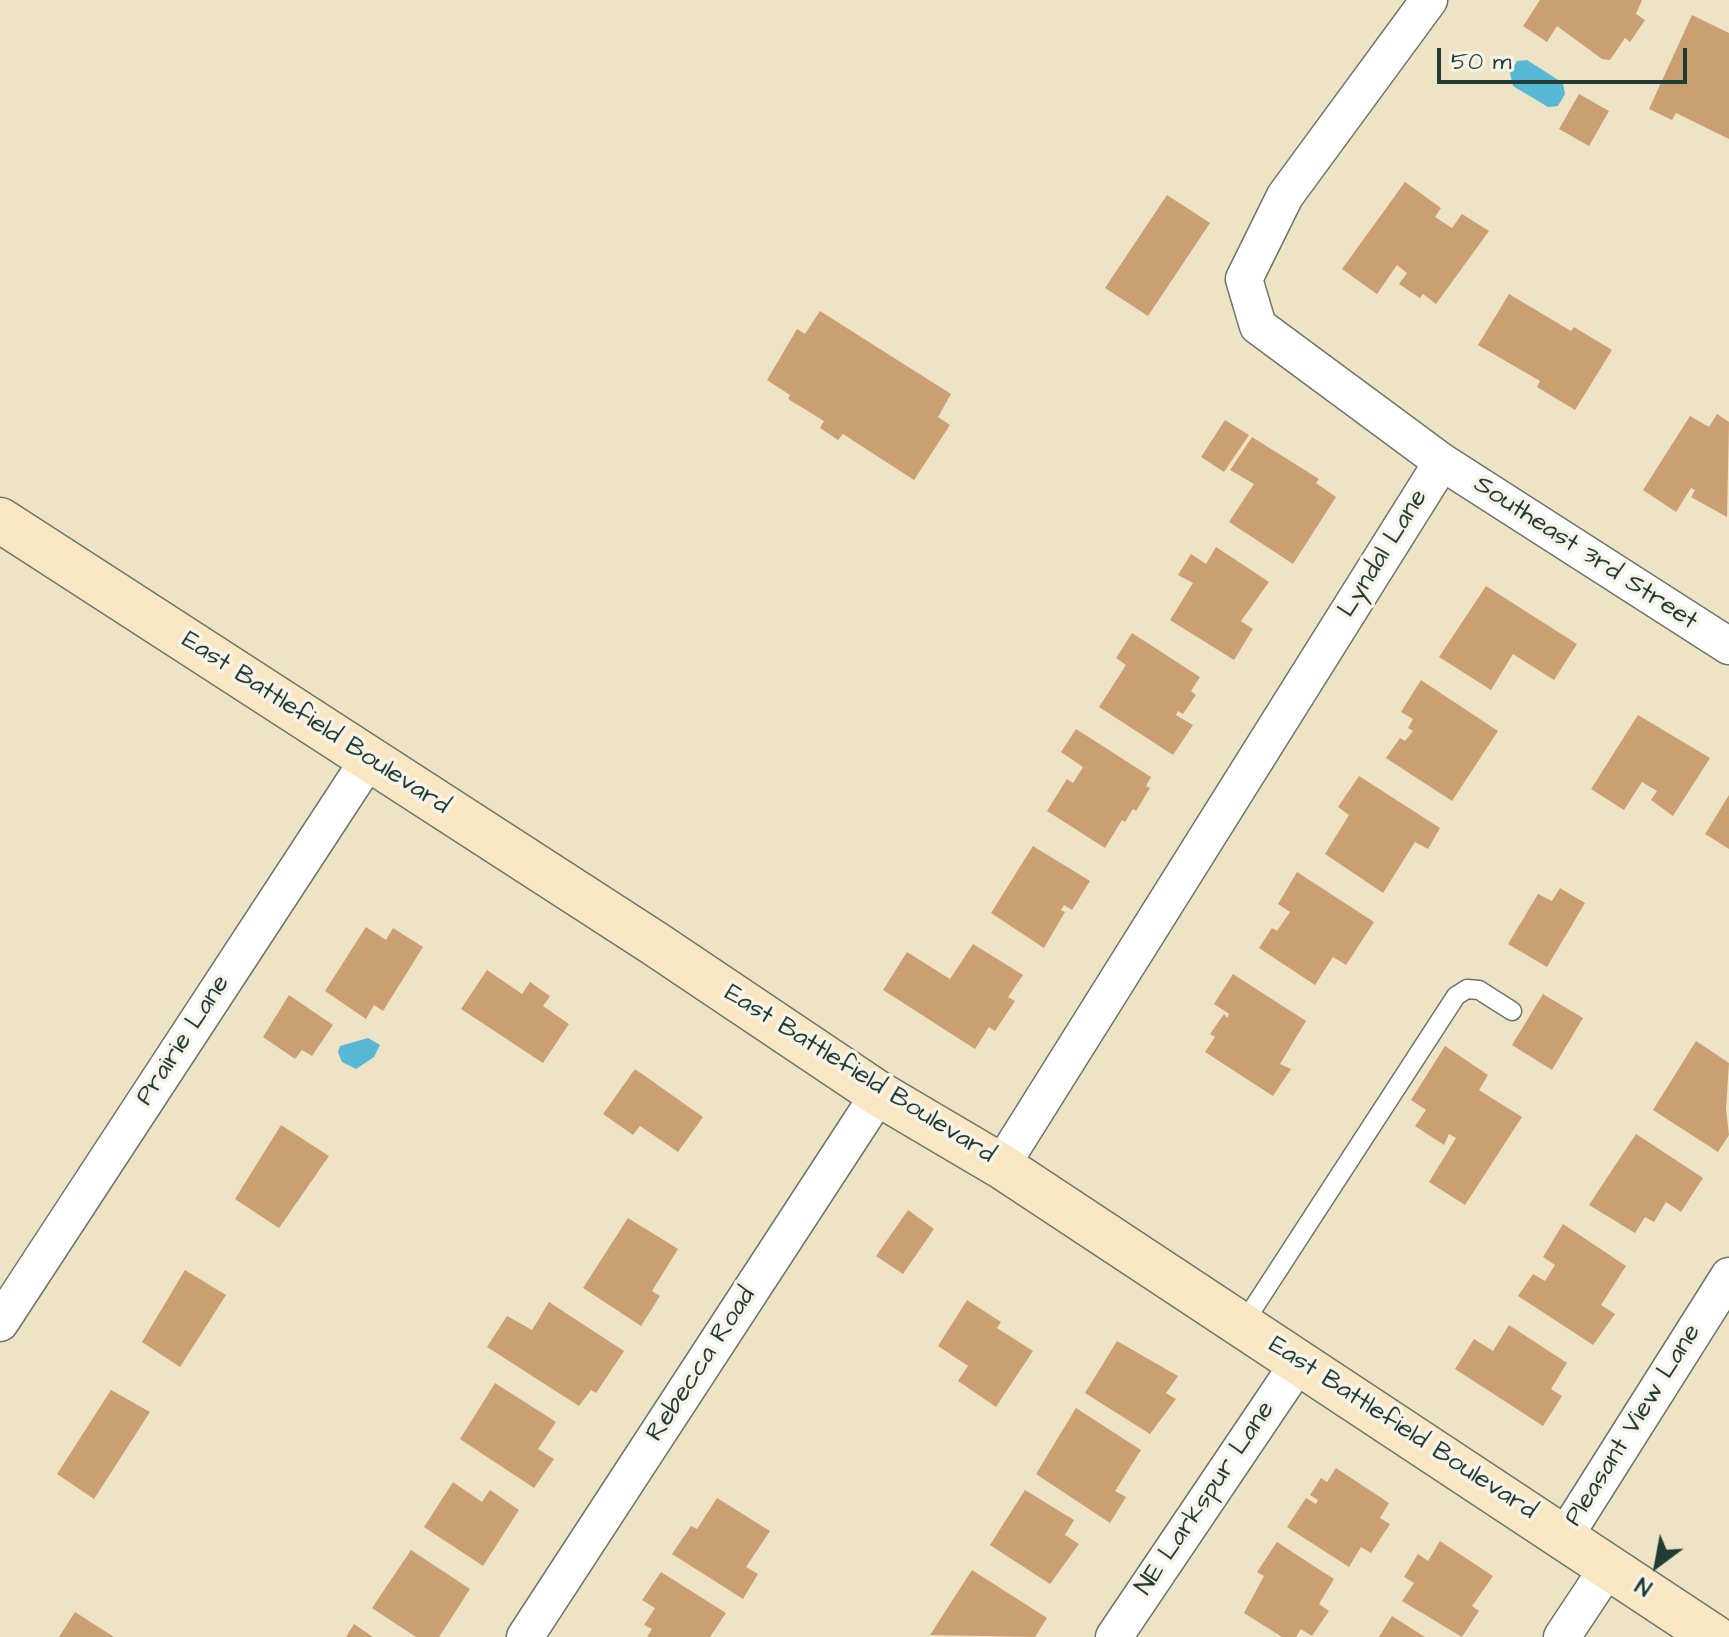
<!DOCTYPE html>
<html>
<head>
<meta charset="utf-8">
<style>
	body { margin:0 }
	#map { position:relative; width:1729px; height:1637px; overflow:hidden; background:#efe3c6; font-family:"Architects Daughter",sans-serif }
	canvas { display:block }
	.north { position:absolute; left:1617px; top:1525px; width:80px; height:80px; -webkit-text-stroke:6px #f7f3e8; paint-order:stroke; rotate:212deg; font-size:22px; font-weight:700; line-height:32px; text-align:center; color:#1f3d34 }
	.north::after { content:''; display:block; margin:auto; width:28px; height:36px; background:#1f3d34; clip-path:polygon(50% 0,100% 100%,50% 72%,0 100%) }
	.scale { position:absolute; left:1437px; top:48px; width:250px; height:36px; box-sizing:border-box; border:4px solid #1f3d34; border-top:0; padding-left:10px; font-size:24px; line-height:28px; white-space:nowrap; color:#1f3d34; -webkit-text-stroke:6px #f7f3e8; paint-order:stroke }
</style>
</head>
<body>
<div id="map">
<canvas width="1729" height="1637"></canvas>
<div class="north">N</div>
<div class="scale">50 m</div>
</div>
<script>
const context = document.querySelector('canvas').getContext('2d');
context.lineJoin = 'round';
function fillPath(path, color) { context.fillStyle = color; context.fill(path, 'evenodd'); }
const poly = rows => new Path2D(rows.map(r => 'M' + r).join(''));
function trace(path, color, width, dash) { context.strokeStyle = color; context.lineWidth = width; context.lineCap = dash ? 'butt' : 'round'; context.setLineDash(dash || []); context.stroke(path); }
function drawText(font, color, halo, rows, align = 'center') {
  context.font = font + ' "Architects Daughter",sans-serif'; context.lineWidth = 7; context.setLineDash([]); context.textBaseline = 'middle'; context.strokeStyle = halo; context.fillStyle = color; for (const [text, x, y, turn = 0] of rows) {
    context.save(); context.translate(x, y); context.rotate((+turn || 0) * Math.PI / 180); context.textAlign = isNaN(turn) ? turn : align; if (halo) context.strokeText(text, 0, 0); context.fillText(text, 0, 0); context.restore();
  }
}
fillPath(poly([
	[1527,60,1563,83,1565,94,1558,106,1548,107,1513,86,1510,73,1517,61],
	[368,1038,380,1045,374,1057,356,1069,342,1062,338,1052,340,1046]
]), '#57b8d5');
fillPath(poly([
	[1540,0,1642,0,1636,14,1645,20,1630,42,1625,38,1610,60,1602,59,1557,26,1547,42,1523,26],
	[1692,15,1729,33,1729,139,1676,113,1672,120,1649,109],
	[1579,94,1609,111,1589,146,1559,129],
	[1405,182,1441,208,1435,217,1452,228,1462,214,1489,231,1436,304,1423,294,1420,298,1399,284,1407,273,1397,265,1377,294,1342,269],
	[1167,195,1210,223,1148,316,1105,288],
	[1509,294,1571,331,1574,327,1612,350,1575,410,1537,387,1540,381,1478,345],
	[820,311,951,394,938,417,950,425,914,480,843,434,838,440,820,428,824,421,788,399,790,395,767,380,797,329,805,334],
	[1717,414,1729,422,1727,517,1691,497,1695,490,1691,488,1676,512,1643,490,1690,416,1709,427],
	[1225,420,1249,435,1224,472,1201,457],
	[1252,437,1319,479,1316,483,1336,497,1293,564,1229,522,1254,484,1230,470],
	[1216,547,1269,582,1241,621,1253,629,1234,660,1170,620,1193,583,1178,575,1191,554,1206,564],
	[1486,586,1577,644,1554,680,1513,654,1491,690,1439,657],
	[1132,633,1200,677,1191,691,1196,695,1183,714,1178,711,1176,715,1193,725,1173,755,1099,707,1126,665,1116,658],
	[1421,680,1498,731,1452,801,1386,758,1400,738,1405,741,1413,731,1408,728,1413,719,1401,712],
	[1638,715,1710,758,1673,816,1651,800,1657,791,1642,782,1624,810,1591,789],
	[1076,729,1151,777,1146,786,1150,788,1136,811,1133,809,1125,822,1122,820,1105,848,1047,811,1067,779,1073,783,1083,767,1061,752],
	[1359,776,1440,828,1428,849,1415,842,1383,893,1325,854,1349,815,1338,807],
	[1729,795,1729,849,1705,834],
	[1033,846,1090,881,1072,910,1064,905,1061,910,1065,912,1044,948,991,913],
	[1297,872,1374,922,1346,965,1333,957,1315,985,1259,948,1272,928,1277,931,1290,912,1278,904],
	[1560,888,1585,903,1547,967,1508,944,1538,894,1552,901],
	[366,927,386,940,393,928,423,947,383,1011,374,1005,366,1019,325,991],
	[973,944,1023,975,1008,997,1015,1001,995,1031,989,1027,975,1049,883,990,907,952,950,979],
	[487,970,522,994,530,982,550,996,543,1006,569,1024,543,1063,461,1009],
	[1233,974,1306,1021,1280,1064,1291,1069,1273,1096,1205,1052,1215,1037,1210,1034,1224,1014,1227,1018,1229,1014,1214,1004],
	[1543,994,1583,1018,1552,1070,1512,1045],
	[289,995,333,1025,312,1056,302,1050,295,1059,263,1037],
	[1696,1041,1729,1063,1726,1109,1729,1135,1718,1152,1653,1110],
	[1445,1046,1488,1075,1479,1090,1522,1117,1465,1205,1429,1182,1456,1138,1449,1134,1444,1145,1415,1126,1426,1110,1411,1100],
	[635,1069,703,1117,678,1152,640,1126,633,1135,603,1114],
	[281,1125,329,1156,279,1228,235,1199],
	[1636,1134,1703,1178,1681,1212,1666,1202,1654,1222,1645,1217,1635,1233,1589,1205],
	[908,1210,934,1229,903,1274,876,1256],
	[628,1218,678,1249,652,1291,660,1296,641,1326,583,1288],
	[1563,1224,1626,1266,1601,1305,1615,1314,1593,1345,1518,1296,1533,1274,1545,1281,1555,1265,1543,1257],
	[185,1270,226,1295,180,1367,142,1342],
	[967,1300,1001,1322,997,1328,1033,1351,996,1407,958,1381,968,1366,938,1346],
	[549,1302,624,1351,596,1393,591,1390,579,1406,487,1347,507,1316,532,1330],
	[1509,1325,1567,1363,1551,1389,1562,1396,1543,1426,1455,1369,1474,1339,1493,1351],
	[1117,1341,1178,1376,1166,1393,1176,1399,1150,1434,1085,1393],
	[495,1383,556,1422,538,1449,554,1459,534,1488,460,1439],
	[111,1390,150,1412,94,1499,57,1474],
	[1076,1408,1141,1450,1115,1491,1126,1497,1110,1523,1036,1474],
	[1336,1468,1389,1503,1380,1518,1390,1524,1371,1553,1361,1547,1349,1567,1287,1527,1306,1498,1316,1504,1318,1500,1310,1495,1321,1478,1327,1482],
	[453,1482,482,1502,490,1490,519,1510,483,1566,424,1527],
	[1025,1490,1074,1520,1065,1535,1079,1544,1050,1584,990,1545],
	[717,1498,770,1531,746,1567,758,1574,743,1599,672,1554,691,1526,697,1529],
	[1440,1541,1493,1576,1472,1606,1479,1611,1462,1637,1402,1601,1414,1583,1404,1577,1418,1554,1428,1561],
	[1277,1542,1334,1579,1319,1604,1329,1611,1312,1636,1301,1629,1296,1637,1282,1637,1244,1613,1264,1576,1257,1572],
	[411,1550,470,1589,439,1637,416,1637,372,1608],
	[972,1570,1047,1618,1035,1637,930,1635],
	[661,1572,726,1613,710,1637,647,1637,652,1629,644,1625,655,1608,642,1600],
	[75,1612,114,1637,59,1637],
	[1392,1616,1425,1637,1379,1637],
	[354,1624,373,1637,346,1637]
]), '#caa073');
const lane = poly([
	[1243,1324,1456,996,1467,989,1479,990,1512,1011]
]);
const street = poly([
	[1429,0,1285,196,1244,279,1258,326,1442,462,1729,646],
	[1001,1166,1442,462],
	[0,1323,369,759],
	[1565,1536,1729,1276],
	[525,1637,879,1094],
	[1114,1637,1300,1361],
	[1562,1637,1609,1566]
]);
const secondary = poly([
	[0,520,654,943,879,1094,1001,1166,1714,1637]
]);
trace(lane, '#687767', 21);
trace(street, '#687767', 39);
trace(secondary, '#687767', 47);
trace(lane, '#fff', 18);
trace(street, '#fff', 36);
trace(secondary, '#f9e7c3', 44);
drawText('26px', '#1f3d34', '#f7f3e8', [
	["Lyndal Lane",1384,554,-58],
	["Southeast 3rd Street",1585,554,33],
	["East Battlefield Boulevard",315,724,33],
	["Prairie Lane",184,1041,-57],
	["East Battlefield Boulevard",859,1075,32],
	["Rebecca Road",702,1365,-57],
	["Pleasant View Lane",1634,1426,-58],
	["East Battlefield Boulevard",1402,1429,33],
	["NE Larkspur Lane",1206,1499,-56]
]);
</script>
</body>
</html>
